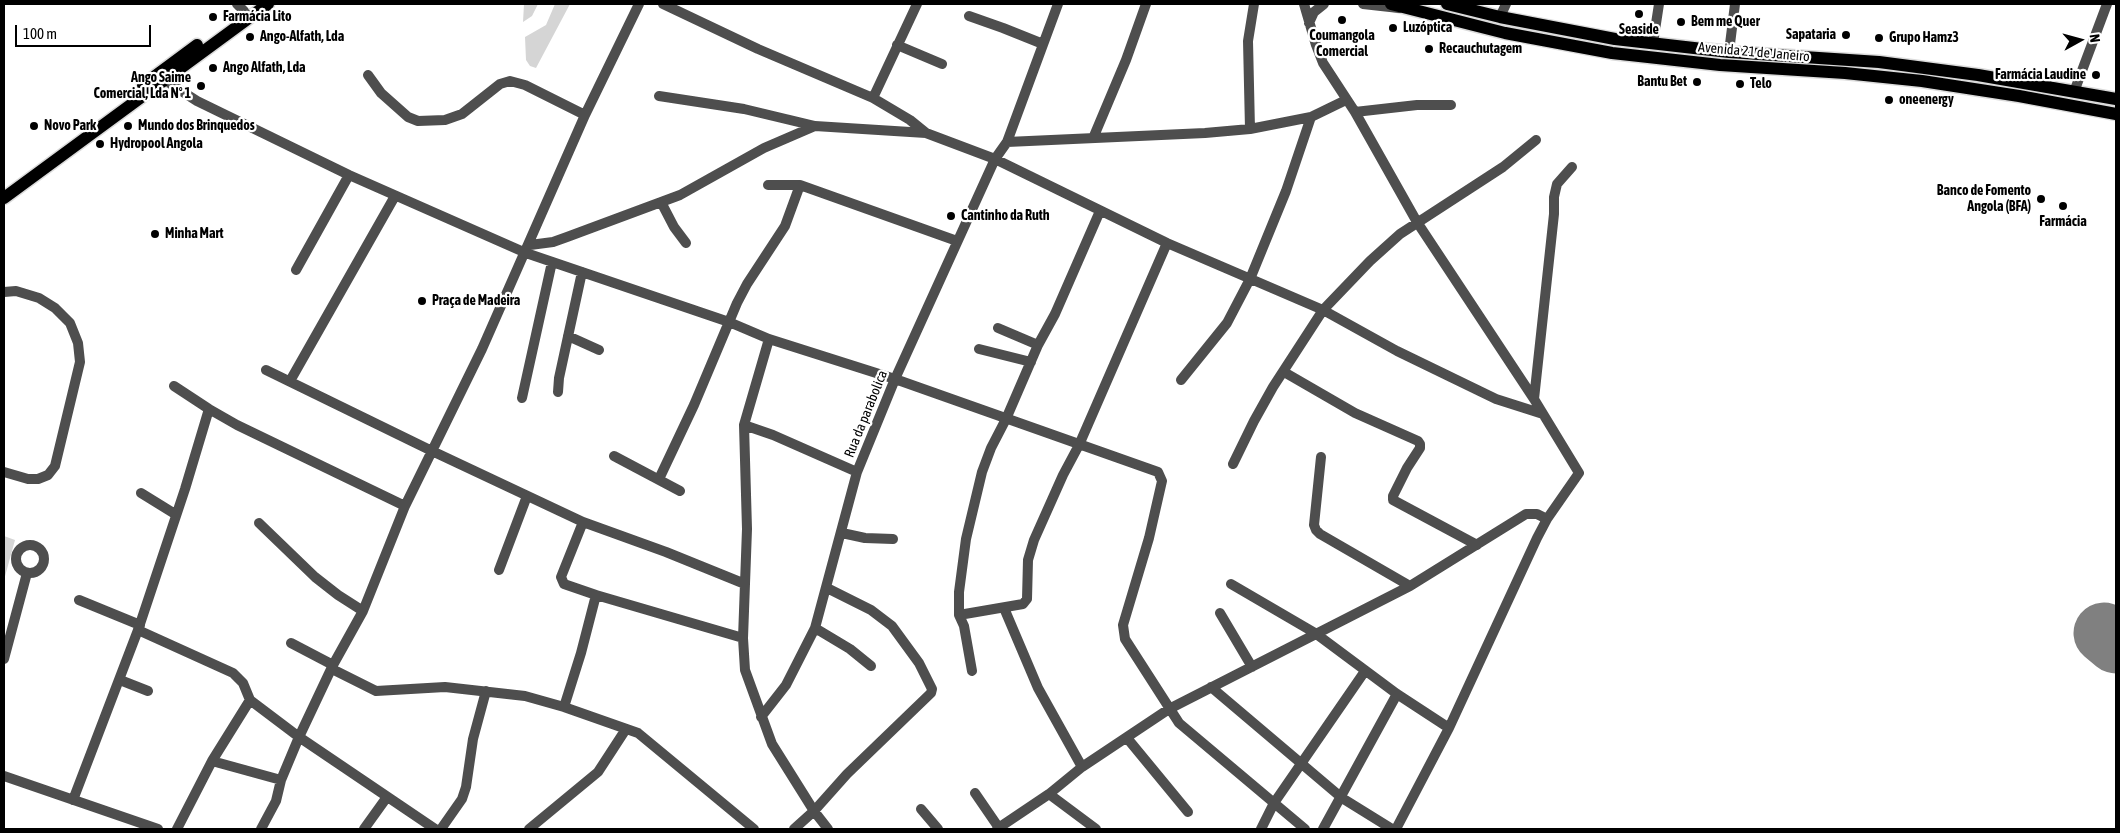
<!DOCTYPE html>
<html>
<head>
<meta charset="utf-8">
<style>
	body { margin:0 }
	#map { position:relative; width:2120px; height:833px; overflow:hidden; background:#fff; font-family:"Asap Condensed",sans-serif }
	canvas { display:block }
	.frame { position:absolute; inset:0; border:5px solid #000; pointer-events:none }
	.north { position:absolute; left:2055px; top:15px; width:50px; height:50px; -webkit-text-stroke:4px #fff; paint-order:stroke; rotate:83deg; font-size:14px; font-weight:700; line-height:20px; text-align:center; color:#000 }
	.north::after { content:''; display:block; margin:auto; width:18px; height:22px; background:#000; clip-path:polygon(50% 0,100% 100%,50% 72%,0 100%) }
	.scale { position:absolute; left:15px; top:25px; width:136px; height:22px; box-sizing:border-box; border:2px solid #000; border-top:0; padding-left:6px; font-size:15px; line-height:18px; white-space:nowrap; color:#000; -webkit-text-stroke:4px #fff; paint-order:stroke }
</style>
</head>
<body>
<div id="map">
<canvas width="2120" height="833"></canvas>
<div class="frame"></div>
<div class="north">N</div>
<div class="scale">100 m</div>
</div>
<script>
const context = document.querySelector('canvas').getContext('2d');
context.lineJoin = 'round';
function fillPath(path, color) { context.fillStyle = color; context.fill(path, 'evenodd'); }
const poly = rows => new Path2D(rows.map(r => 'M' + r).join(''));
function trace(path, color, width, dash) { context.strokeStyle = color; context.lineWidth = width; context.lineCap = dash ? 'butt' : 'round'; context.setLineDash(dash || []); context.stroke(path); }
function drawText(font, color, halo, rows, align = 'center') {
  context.font = font + ' "Asap Condensed",sans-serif'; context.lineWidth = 4.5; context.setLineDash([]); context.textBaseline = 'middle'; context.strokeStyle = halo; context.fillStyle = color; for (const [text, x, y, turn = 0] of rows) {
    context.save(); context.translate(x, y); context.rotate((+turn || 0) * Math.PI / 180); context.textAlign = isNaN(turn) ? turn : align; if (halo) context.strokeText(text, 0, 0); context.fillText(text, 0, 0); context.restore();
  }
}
fillPath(poly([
	[524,4,538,4,532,16,523,22],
	[555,4,570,4,536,68,530,66,526,60,525,37,546,25],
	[4,536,15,540,4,580]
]), '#d5d5d5');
trace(poly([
	[2104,633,2116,643]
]), '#808080', 61);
const major = poly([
	[1391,4,1505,33,1612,53,1720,65,1845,73,1922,81,2019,96,2116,114],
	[1447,4,1500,17,1615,39,1729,52,1879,62,1978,75,2116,99],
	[143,85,197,45],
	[4,198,268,4]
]);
trace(major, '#dbdbdb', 15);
trace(poly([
	[237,4,244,11],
	[663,4,758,49,873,98,910,120,926,133,995,159,1167,243,1323,310,1397,351,1496,399,1543,414],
	[1304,4,1316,45,1323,63,1355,112,1417,222,1534,399,1579,473,1547,519,1537,538,1449,728,1396,829],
	[1363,4,1399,8],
	[969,16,1003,28,1043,44],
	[1500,17,1506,4],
	[1309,23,1314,12,1324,4],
	[1653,43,1659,4],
	[897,45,942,64],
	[1729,52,1735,4],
	[368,75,381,93,408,117,418,121,445,120,462,114,500,84,510,81,525,85,585,115],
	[166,79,172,85,197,101,349,175,526,253,729,322,769,339,895,379,1158,472,1162,481,1149,538,1123,625,1125,639,1179,723,1305,829],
	[2074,92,2107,4],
	[659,96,744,109,815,126,926,133],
	[873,98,917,4],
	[1355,112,1417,105,1451,105],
	[1250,129,1248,41,1254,4],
	[1094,136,1126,60,1146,4],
	[1007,142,1205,133,1250,129,1311,117,1346,100],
	[768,185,800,185,957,241],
	[661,202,674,227,686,243],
	[530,245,553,242,567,237,680,195,764,148,815,126],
	[296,270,349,175],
	[4,292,16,291,39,298,55,308,70,323,78,343,80,362,55,466,48,475,38,479,28,479,4,472],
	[998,328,1038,345],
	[568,336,599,350],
	[769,339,744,425,747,529,743,638,745,670,772,744,814,811,828,829],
	[979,349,1031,362],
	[266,370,432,451,583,522,666,552,745,584],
	[1284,372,1355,413,1418,441,1420,444,1420,448,1407,468,1393,496,1393,500,1477,545],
	[1181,380,1227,323,1250,279,1286,191,1311,117],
	[290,381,395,196],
	[174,386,209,409,237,425,405,506],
	[558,392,559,378,582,272],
	[522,398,552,262],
	[1534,399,1554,214,1554,197,1557,184,1572,167],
	[744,425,773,435,857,472],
	[614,456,680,491],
	[1321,457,1314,525,1316,530,1320,534,1410,586],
	[1233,464,1254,421,1273,387,1323,310,1370,261,1400,234,1503,167,1536,140],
	[659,479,694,405,737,303,747,284,785,226,800,185],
	[141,493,175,514],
	[583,522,561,577,564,584,596,595],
	[259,523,315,577,338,595,363,611],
	[842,533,865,538,893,539],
	'16 559a14 14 0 1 1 28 0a14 14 0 1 1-28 0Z',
	[499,570,527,496],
	[1231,584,1315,633,1397,694,1449,728],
	[79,600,140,625],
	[1004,608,1038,688,1082,767],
	[1220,613,1252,667],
	[959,615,1023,604,1027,599,1028,560,1034,540,1063,475,1079,445,1167,243],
	[815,628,850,649,871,666],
	[138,630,233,673,243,683,250,700,299,737,435,829],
	[291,643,333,665],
	[4,659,27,573],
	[332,669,376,691,445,687,525,696,564,707,638,733,754,829],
	[972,671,964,626,959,615,959,592,966,539,982,472,991,448,1006,419,1038,345,1055,314,1100,211],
	[120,680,148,691],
	[1211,687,1342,798,1392,829],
	[564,707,581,653,596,595,743,638],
	[761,717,786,685,815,628,857,472,895,379,995,159,1007,142,1058,4],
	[1127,738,1188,812],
	[212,761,281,780],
	[4,776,158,829],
	[975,793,999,828],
	[1049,794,1096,829],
	[73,800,138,630,185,489,209,409],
	[921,809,938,829],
	[177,829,212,761,250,700],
	[261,829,276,801,281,780,299,737,333,665,363,611,405,506,482,349,585,115,639,4],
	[364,829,387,797],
	[441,829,462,799,466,787,473,739,486,691],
	[529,829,598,772,626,729],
	[794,829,814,811,847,774,931,693,932,689,919,663,892,626,871,610,827,588],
	[997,829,1049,794,1082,767,1169,709,1410,586,1526,514,1537,514,1547,519],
	[1261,829,1274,803,1365,671],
	[1323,829,1397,694]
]), '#4e4e4e', 10);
trace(major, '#000', 12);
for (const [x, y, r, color] of [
	[1639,14,5,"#000"],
	[213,17,5,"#000"],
	[1342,20,5,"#000"],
	[1681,22,5,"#000"],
	[1393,28,5,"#000"],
	[1846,35,5,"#000"],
	[250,37,5,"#000"],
	[1879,38,5,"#000"],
	[1429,49,5,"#000"],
	[213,68,5,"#000"],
	[2096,75,5,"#000"],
	[1697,82,5,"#000"],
	[1740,84,5,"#000"],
	[201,86,5,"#000"],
	[1889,100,5,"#000"],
	[34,126,5,"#000"],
	[128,126,5,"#000"],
	[100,144,5,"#000"],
	[2041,199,5,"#000"],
	[2063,206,5,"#000"],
	[951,216,5,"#000"],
	[155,234,5,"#000"],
	[422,301,5,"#000"]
]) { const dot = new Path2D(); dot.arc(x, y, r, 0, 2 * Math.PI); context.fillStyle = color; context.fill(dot); trace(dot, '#fff', 2); }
drawText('bold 14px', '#000', '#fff', [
	["Farmácia Lito",223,17],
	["Bem me Quer",1691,22],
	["Luzóptica",1403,28],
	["Seaside",1639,30,"center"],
	["Sapataria",1836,35,"right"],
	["Coumangola",1342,36,"center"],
	["Comercial",1342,52,"center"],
	["Ango-Alfath, Lda",260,37],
	["Grupo Hamz3",1889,38],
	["Recauchutagem",1439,49],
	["Ango Alfath, Lda",223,68],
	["Farmácia Laudine",2086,75,"right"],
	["Ango Saime",191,78,"right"],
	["Comercial, Lda N° 1",191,94,"right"],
	["Bantu Bet",1687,82,"right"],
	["Telo",1750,84],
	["oneenergy",1899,100],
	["Novo Park",44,126],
	["Mundo dos Brinquedos",138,126],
	["Hydropool Angola",110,144],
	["Banco de Fomento",2031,191,"right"],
	["Angola (BFA)",2031,207,"right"],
	["Cantinho da Ruth",961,216],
	["Farmácia",2063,222,"center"],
	["Minha Mart",165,234],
	["Praça de Madeira",432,301]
], 'left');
drawText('14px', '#000', '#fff', [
	["Avenida 21 de Janeiro",1754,52,5],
	["Rua da parabolica",866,414,-68]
]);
</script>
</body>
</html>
